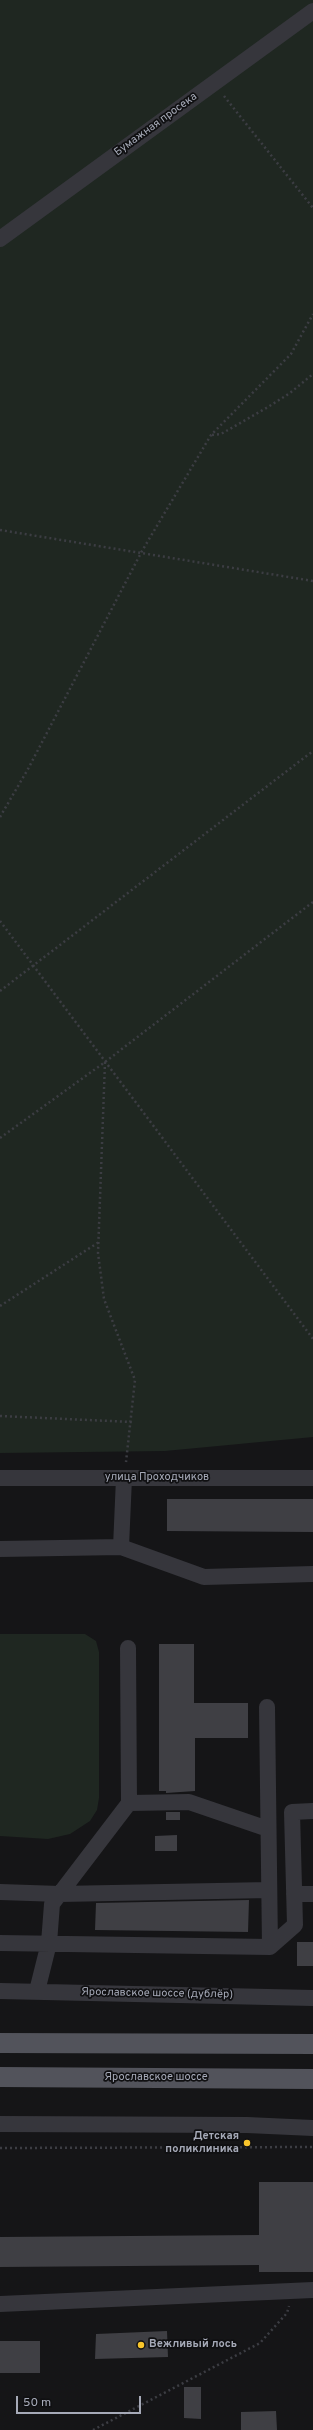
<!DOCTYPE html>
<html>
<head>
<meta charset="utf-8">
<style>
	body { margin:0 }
	#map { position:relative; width:313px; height:2430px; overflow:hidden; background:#151517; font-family:Overpass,sans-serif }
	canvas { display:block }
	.scale { position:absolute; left:16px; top:2396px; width:125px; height:18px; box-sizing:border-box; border:2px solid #a6aab8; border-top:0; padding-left:5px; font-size:12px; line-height:14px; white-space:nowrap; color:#a6aab8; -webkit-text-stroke:3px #101012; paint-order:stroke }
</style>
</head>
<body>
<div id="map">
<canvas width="313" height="2430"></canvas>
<div class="scale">50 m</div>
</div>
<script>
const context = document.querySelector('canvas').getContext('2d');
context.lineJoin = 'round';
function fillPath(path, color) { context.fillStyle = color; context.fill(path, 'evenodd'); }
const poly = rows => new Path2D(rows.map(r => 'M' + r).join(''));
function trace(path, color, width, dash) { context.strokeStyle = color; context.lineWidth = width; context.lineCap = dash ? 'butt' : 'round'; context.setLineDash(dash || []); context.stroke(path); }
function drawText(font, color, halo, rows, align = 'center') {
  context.font = font + ' Overpass,sans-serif'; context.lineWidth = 3.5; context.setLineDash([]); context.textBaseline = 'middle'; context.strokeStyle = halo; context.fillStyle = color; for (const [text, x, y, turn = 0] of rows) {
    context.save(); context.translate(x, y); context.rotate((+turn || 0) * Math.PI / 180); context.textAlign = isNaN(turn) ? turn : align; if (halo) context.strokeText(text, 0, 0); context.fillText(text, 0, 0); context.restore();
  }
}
fillPath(poly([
	[0,0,313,0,313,1437,165,1451,0,1453],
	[0,1634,85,1634,96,1641,99,1652,99,1798,97,1810,90,1821,70,1834,48,1839,0,1836]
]), '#1f2721');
fillPath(poly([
	[167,1499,313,1499,313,1532,167,1531],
	[159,1644,194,1644,194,1703,248,1703,248,1738,195,1738,195,1791,166,1793,166,1791,159,1791],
	[166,1812,180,1812,180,1820,166,1820],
	[177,1835,177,1851,155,1851,155,1836],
	[249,1900,248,1932,95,1930,96,1903],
	[297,1942,313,1942,313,1966,297,1966],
	[259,2182,313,2182,313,2272,259,2272,259,2265,0,2267,0,2237,259,2235],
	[167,2331,168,2357,95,2359,96,2334],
	[0,2341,40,2341,40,2373,0,2373],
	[184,2387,201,2387,201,2419,184,2418],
	[276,2411,277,2430,241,2430,241,2412]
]), '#3f3f44');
trace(poly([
	[224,96,313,208],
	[212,435,221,434,268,407,290,393,313,374],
	[0,530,313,581],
	[0,817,28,769,142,551,211,435,291,354,313,314],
	[0,921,313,1339],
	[0,991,313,751],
	[105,1062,98,1253,104,1299,135,1380,126,1462],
	[0,1138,105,1062,313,902],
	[0,1306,99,1242],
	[0,1416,132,1422],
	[0,2148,313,2147],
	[93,2430,260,2343,287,2313,289,2306]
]), '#3c3d43', 2.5, [2, 3]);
trace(poly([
	[0,239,313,11],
	[0,1478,313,1478],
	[121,1547,124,1478],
	[0,1549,121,1547,204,1577,313,1574],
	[267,1707,270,1947],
	[129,1803,189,1802,268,1829],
	[0,1892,60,1894,269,1890],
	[294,1894,313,1894],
	[0,1943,270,1947,295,1925,292,1812,313,1811],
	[0,1991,313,1998],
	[37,1991,49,1943,52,1904,129,1803,128,1648],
	[0,2124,247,2125,313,2128],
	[0,2304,313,2290]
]), '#36363c', 16);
trace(poly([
	[0,2043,313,2044],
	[0,2077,313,2079]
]), '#52535b', 20);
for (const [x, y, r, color] of [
	[247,2143,4,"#f9c52b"],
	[141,2345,4,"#f9c52b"]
]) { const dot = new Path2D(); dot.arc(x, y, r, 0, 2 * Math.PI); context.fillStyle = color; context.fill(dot); trace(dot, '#101012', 1.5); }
drawText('11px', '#a6aab8', '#101012', [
	["Бумажная просека",156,125,-36],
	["улица Проходчиков",157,1478],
	["Ярославское шоссе (дублёр)",157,1994,1],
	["Ярославское шоссе",156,2078]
]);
drawText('bold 11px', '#a6aab8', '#101012', [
	["Детская",239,2137],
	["поликлиника",239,2150],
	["Вежливый лось",149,2345,"left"]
], 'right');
</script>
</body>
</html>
